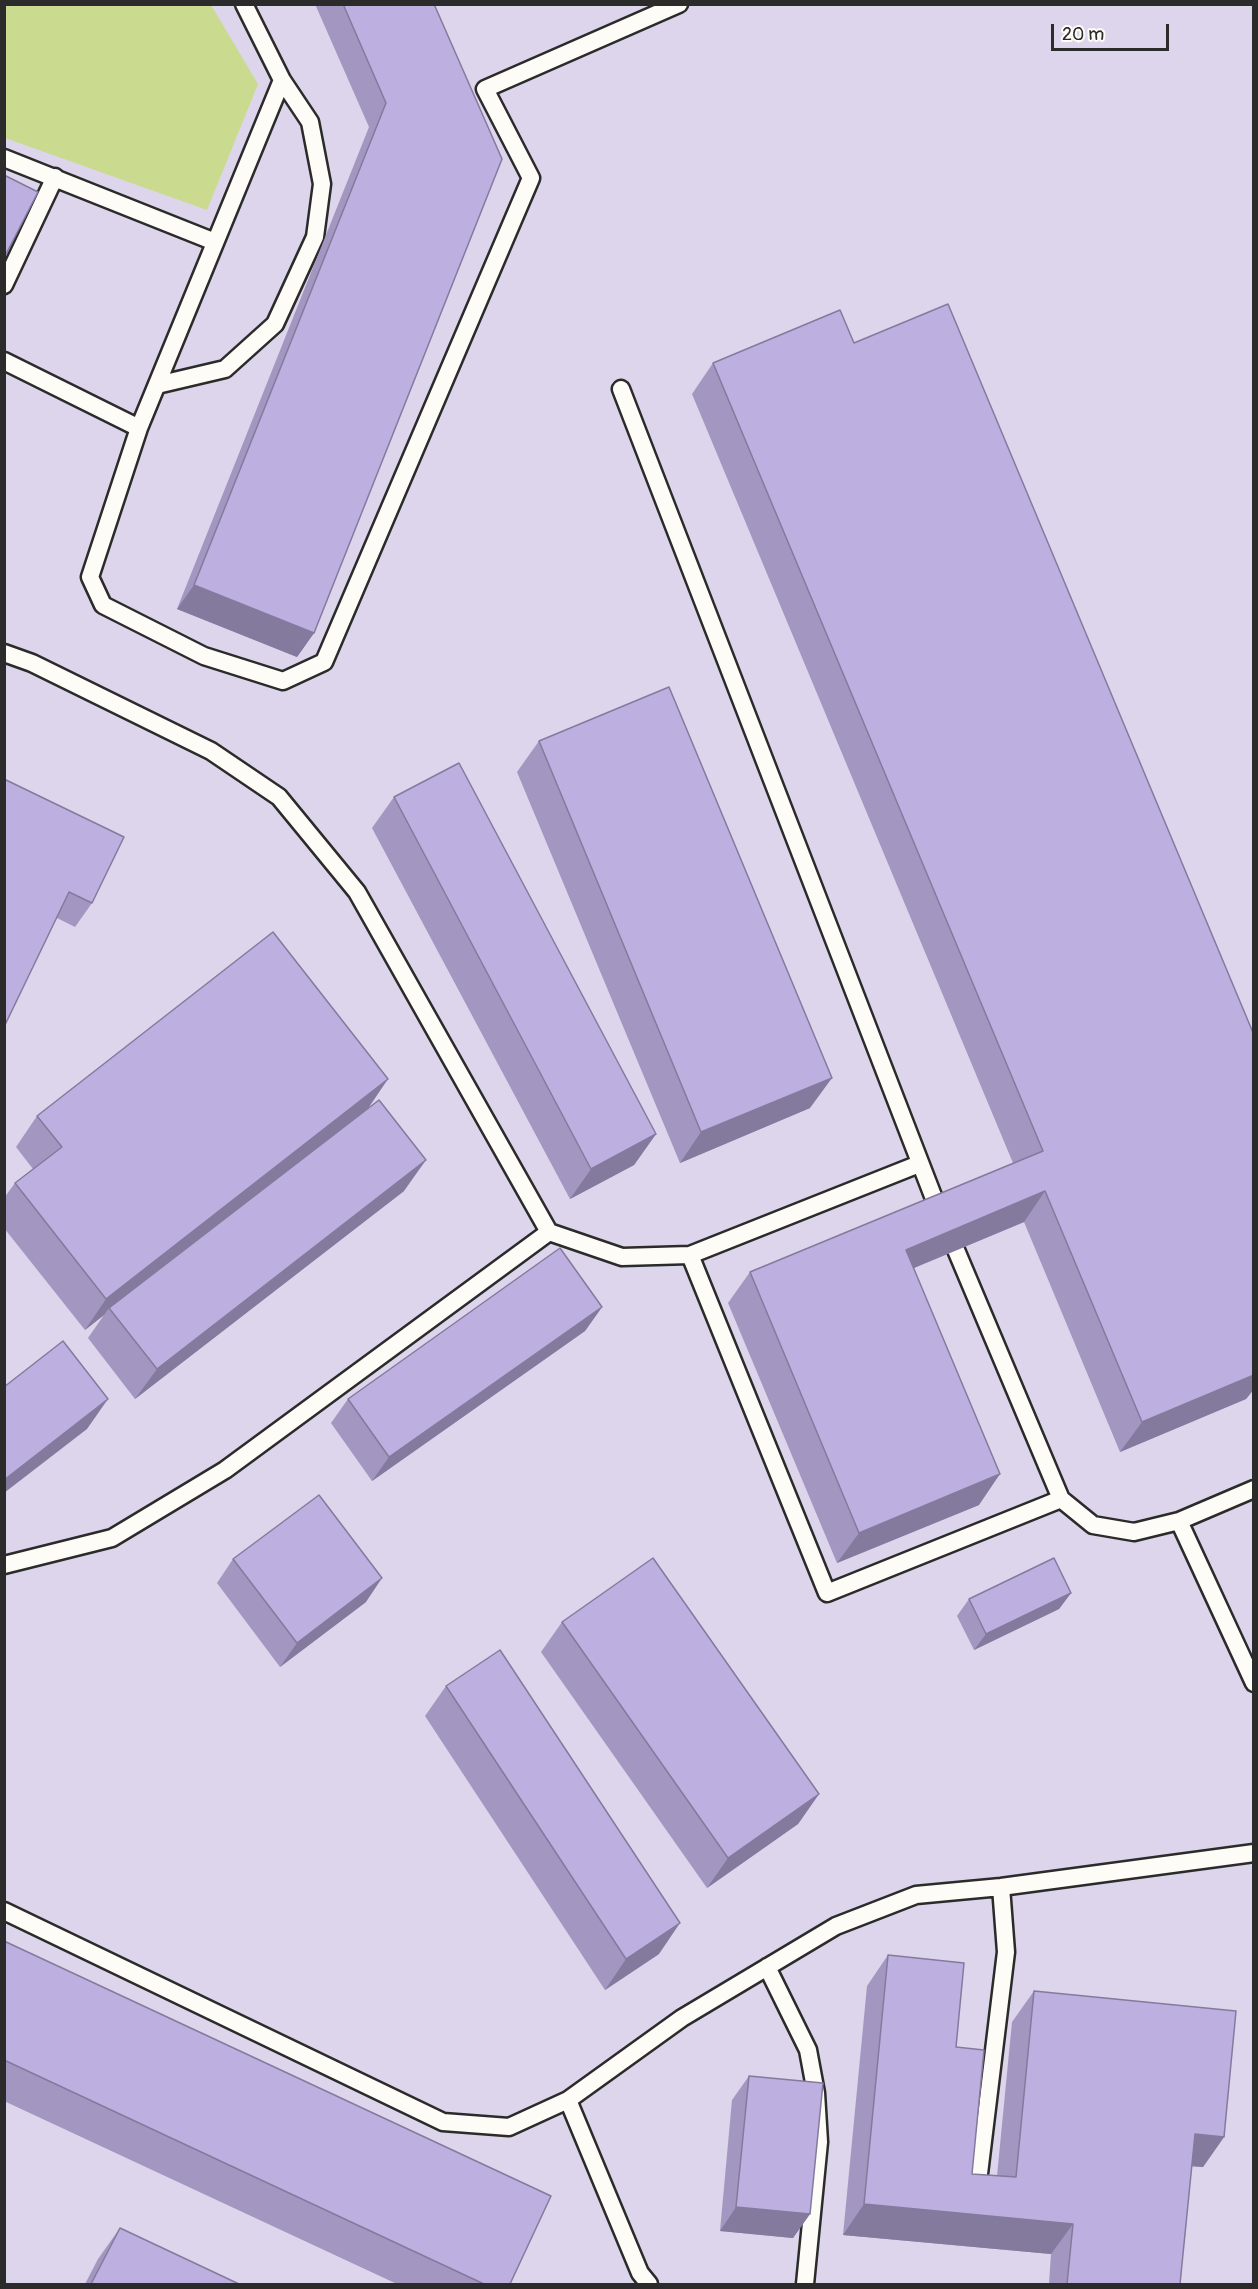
<!DOCTYPE html>
<html>
<head>
<meta charset="utf-8">
<style>
	body { margin:0 }
	#map { position:relative; width:1258px; height:2289px; overflow:hidden; background:#eae5f0; font-family:Pangolin,sans-serif }
	canvas { display:block }
	.frame { position:absolute; inset:0; border:6px solid #2b2b2b; pointer-events:none }
	.scale { position:absolute; left:1051px; top:24px; width:118px; height:27px; box-sizing:border-box; border:3px solid #2b2b2b; border-top:0; padding-left:8px; font-size:18px; line-height:21px; white-space:nowrap; color:#2b2b2b; -webkit-text-stroke:4px #fdfcf7; paint-order:stroke }
</style>
</head>
<body>
<div id="map">
<canvas width="1258" height="2289"></canvas>
<div class="frame"></div>
<div class="scale">20 m</div>
</div>
<script>
const context = document.querySelector('canvas').getContext('2d');
context.lineJoin = 'round';
function fillPath(path, color) { context.fillStyle = color; context.fill(path, 'evenodd'); }
const poly = rows => new Path2D(rows.map(r => 'M' + r).join(''));
function trace(path, color, width, dash) { context.strokeStyle = color; context.lineWidth = width; context.lineCap = dash ? 'butt' : 'round'; context.setLineDash(dash || []); context.stroke(path); }
fillPath(poly([
	[4,5,1253,5,1253,2284,5,2284]
]), '#dcd5eb');
fillPath(poly([
	[5,4,211,5,258,84,207,210,5,138]
]), '#cadb90');
const lane = poly([
	[244,4,282,80,139,428,90,577,103,605,204,656,283,681,324,662,531,178,485,89,679,4],
	[4,158,215,242],
	[4,285,55,177],
	[4,361,139,428],
	[157,385,225,369,275,324,315,237,322,184,310,122,282,80],
	[621,389,940,1214],
	[4,653,32,663,211,751,279,797,357,892,549,1232,225,1470,112,1538,4,1565],
	[549,1232,622,1257,690,1255,919,1164],
	[956,1250,1061,1499,1093,1525,1134,1532,1179,1521,1254,1489],
	[690,1255,827,1593,1061,1499],
	[1179,1521,1254,1683],
	[4,1911,443,2122,509,2127,568,2100,682,2018,836,1926,916,1895,1001,1887,1254,1853],
	[767,1967,808,2050,816,2093,819,2142,805,2284],
	[568,2100,640,2273,649,2284],
	[977,2190,1006,1952,1001,1887]
]);
trace(lane, '#2b2b2b', 21);
trace(lane, '#fdfcf7', 16);
fillPath(poly([
	[315,4,434,4,314,633,297,657,177,609,369,127],
	[854,343,1254,1035,1254,1389,1246,1399,1120,1452,1024,1222,914,1268,979,1505,837,1563,728,1303,750,1272,1013,1163,692,394,713,363],
	[539,741,810,1108,680,1163,517,772],
	[4,779,92,903,75,927,57,918],
	[394,797,656,1134,634,1165,570,1199,372,828],
	[368,1107,404,1191,135,1399,88,1338,104,1315,85,1330,4,1228,4,1198,15,1183,33,1169,16,1147,37,1116],
	[602,1307,585,1331,372,1481,331,1423,348,1399],
	[233,1559,366,1602,280,1667,217,1583],
	[1071,1593,1059,1609,974,1650,957,1616,969,1599],
	[562,1622,819,1794,798,1824,707,1888,541,1652],
	[446,1686,659,1954,605,1990,425,1716],
	[4,1941,510,2284,397,2284,4,2101],
	[888,1955,956,2047,972,2174,997,2176,1012,2022,1034,1991,1224,2137,1203,2167,1191,2166,1180,2284,1049,2284,1051,2254,843,2235,867,1986],
	[749,2076,810,2214,793,2238,720,2231,732,2100],
	[120,2228,239,2284,85,2284,98,2259]
]), '#a396c1');
fillPath(poly([
	[194,585,314,633,297,657,177,609],
	[832,1078,810,1108,680,1163,701,1132],
	[388,1079,367,1110,109,1308,104,1315,85,1330,106,1299],
	[656,1134,634,1165,570,1199,591,1169],
	[426,1160,404,1191,135,1399,157,1369],
	[1045,1191,1024,1222,885,1280,906,1250],
	[602,1307,585,1331,372,1481,389,1457],
	[1254,1375,1254,1389,1246,1399,1120,1452,1142,1422],
	[108,1399,87,1429,4,1493,4,1480],
	[1000,1474,979,1505,837,1563,859,1533],
	[382,1578,366,1602,280,1667,297,1643],
	[1071,1593,1059,1609,974,1650,986,1634],
	[819,1794,798,1824,707,1888,728,1858],
	[680,1923,659,1954,605,1990,626,1959],
	[1195,2134,1224,2137,1203,2167,1173,2165],
	[864,2204,1073,2224,1051,2254,843,2235],
	[736,2207,810,2214,793,2238,720,2231]
]), '#847a9d');
const building = poly([
	[343,4,434,4,502,159,314,633,194,585,386,103,343,4],
	[4,175,38,192,4,258,4,175],
	[948,304,1254,1035,1254,1375,1142,1422,1045,1191,906,1250,1000,1474,859,1533,750,1272,1043,1151,713,363,840,310,854,343,948,304],
	[669,687,832,1078,701,1132,539,741,669,687],
	[459,763,656,1134,591,1169,394,797,459,763],
	[4,779,124,837,92,903,69,892,4,1027,4,779],
	[273,932,388,1079,106,1299,15,1183,62,1147,37,1116,273,932],
	[379,1100,426,1160,157,1369,109,1308,379,1100],
	[560,1248,602,1307,389,1457,348,1399,560,1248],
	[63,1341,108,1399,4,1480,4,1387,63,1341],
	[319,1495,382,1578,297,1643,233,1559,319,1495],
	[653,1558,819,1794,728,1858,562,1622,653,1558],
	[1054,1558,1071,1593,986,1634,969,1599,1054,1558],
	[500,1650,680,1923,626,1959,446,1686,500,1650],
	[4,1941,551,2196,510,2284,484,2284,4,2060,4,1941],
	[888,1955,964,1963,956,2047,984,2050,972,2174,1016,2177,1034,1991,1236,2011,1224,2137,1195,2134,1180,2284,1067,2284,1073,2224,864,2204,888,1955],
	[749,2076,823,2083,810,2214,736,2207,749,2076],
	[120,2228,239,2284,91,2284,120,2228]
]);
fillPath(building, '#bdafe0');
trace(building, '#847a9d', 1.5);
</script>
</body>
</html>
